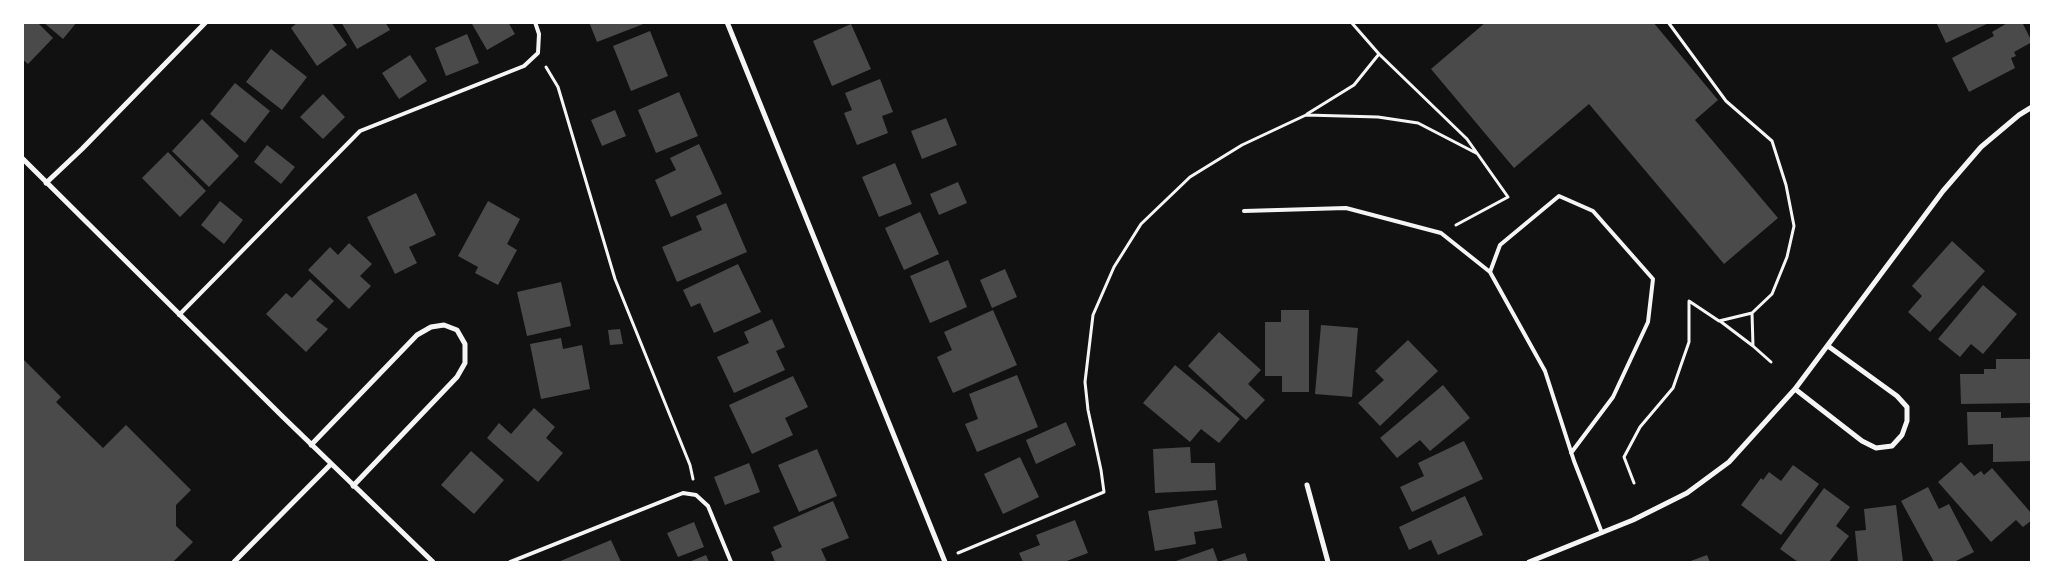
<!DOCTYPE html>
<html>
<head>
<meta charset="utf-8">
<style>
	body { margin:0 }
	#map { position:relative; width:2054px; height:585px; overflow:hidden; background:#111; font-family:"PT Sans",sans-serif }
	canvas { display:block }
	.frame { position:absolute; inset:0; border:24px solid #fff; pointer-events:none }
</style>
</head>
<body>
<div id="map">
<canvas width="2054" height="585"></canvas>
<div class="frame"></div>
</div>
<script>
const context = document.querySelector('canvas').getContext('2d');
context.lineJoin = 'round';
function fillPath(path, color) { context.fillStyle = color; context.fill(path, 'evenodd'); }
const poly = rows => new Path2D(rows.map(r => 'M' + r).join(''));
function trace(path, color, width, dash) { context.strokeStyle = color; context.lineWidth = width; context.lineCap = dash ? 'butt' : 'round'; context.setLineDash(dash || []); context.stroke(path); }
fillPath(poly([
	[22,22,37,22,53,38,28,64,22,59],
	[43,22,77,22,63,39],
	[298,22,331,22,347,45,317,66,291,28],
	[341,22,385,22,390,30,357,49],
	[475,22,508,22,515,34,487,50,472,24],
	[589,22,646,22,646,23,597,42],
	[1486,22,1653,22,1718,100,1695,120,1778,218,1724,264,1589,104,1514,168,1431,69],
	[1936,22,1991,22,1946,43],
	[2009,22,2022,22,2032,42,2014,52,2016,56,2011,58,2015,68,1969,92,1952,58,1994,36,1992,32],
	[851,24,871,69,832,86,813,41],
	[650,31,668,76,631,91,613,46],
	[467,34,479,63,446,76,435,48],
	[271,49,307,77,282,110,246,82],
	[410,55,427,81,399,99,382,73],
	[880,79,893,112,882,116,888,133,857,145,844,113,852,110,845,93],
	[235,83,270,111,245,143,210,114],
	[679,92,698,136,656,153,638,110],
	[323,94,345,117,323,139,300,117],
	[615,110,626,136,602,146,591,120],
	[946,118,957,145,922,159,911,131],
	[202,119,239,156,209,187,172,151],
	[699,144,722,194,671,217,655,180,676,170,670,158],
	[267,145,295,167,281,184,254,162],
	[168,152,206,191,180,217,142,178],
	[895,163,912,204,879,217,862,177],
	[958,182,967,203,939,215,930,194],
	[416,193,436,235,409,247,417,263,395,274,367,217],
	[220,201,243,220,224,244,201,225],
	[488,201,520,219,507,244,517,250,498,285,475,273,478,267,458,256],
	[726,203,747,252,677,282,662,247,702,230,696,216],
	[920,212,939,254,904,270,885,228],
	[1952,241,1985,271,1930,332,1908,312,1922,296,1912,286],
	[349,243,372,264,360,276,371,286,349,309,308,270,330,247,338,255],
	[948,260,967,307,930,323,910,276],
	[738,264,761,312,714,333,700,303,691,307,683,290],
	[1005,269,1017,297,992,308,980,280],
	[310,279,334,301,316,320,328,329,306,352,266,314,286,293,292,298],
	[561,282,571,326,527,336,517,292],
	[1983,285,2017,314,1983,354,1971,344,1960,357,1938,339],
	[993,310,1017,365,953,393,937,357,952,350,944,332],
	[1281,310,1309,310,1309,392,1282,392,1282,376,1265,376,1265,322,1281,322],
	[772,319,785,347,776,351,785,370,734,393,717,357,749,343,744,332],
	[1321,325,1358,328,1352,397,1315,394],
	[620,329,623,344,610,345,608,330],
	[1219,332,1261,370,1248,384,1265,400,1246,420,1188,366],
	[561,338,563,349,582,345,590,389,541,399,530,344],
	[1408,340,1438,371,1380,426,1358,403,1384,380,1375,371],
	[22,358,61,397,56,402,103,448,126,425,191,490,176,505,176,526,193,542,173,562,22,562],
	[1996,359,2032,359,2032,403,1961,404,1960,374,1984,374,1984,369,1996,369],
	[1175,365,1240,419,1219,443,1201,429,1190,442,1143,403],
	[1017,375,1038,427,977,452,965,424,978,419,969,394],
	[793,376,808,407,785,418,793,435,752,454,729,405],
	[1443,385,1470,418,1430,451,1420,440,1397,458,1380,438],
	[534,408,555,427,546,438,563,453,538,482,487,438,499,423,511,434],
	[1967,412,2001,412,2001,418,2032,417,2032,461,1993,462,1993,444,1968,445],
	[1066,422,1076,445,1036,464,1026,440],
	[1464,441,1483,479,1412,512,1400,487,1424,476,1418,463],
	[1190,447,1191,463,1215,463,1216,490,1155,493,1153,449],
	[817,449,837,496,799,512,778,465],
	[471,451,504,480,474,514,441,485],
	[1020,457,1039,497,1003,514,984,474],
	[1961,462,1974,476,1981,471,1984,475,1992,468,2032,514,2032,520,2023,527,2016,520,1991,542,1938,482],
	[749,463,760,492,725,505,714,477],
	[1793,465,1819,484,1781,535,1741,505,1761,478,1763,480,1769,472,1781,481],
	[1928,487,1939,509,1949,504,1974,552,1954,562,1934,562,1901,501],
	[1824,488,1850,507,1836,526,1849,536,1829,562,1798,562,1780,549],
	[1465,496,1483,535,1438,555,1431,540,1409,550,1399,527],
	[1217,500,1222,528,1194,532,1196,544,1155,551,1148,511],
	[833,501,849,538,821,549,827,562,775,562,771,552,782,547,773,527],
	[1896,505,1903,562,1858,562,1855,531,1866,530,1864,509],
	[1075,520,1088,553,1064,562,1023,562,1019,553,1040,545,1036,535],
	[694,522,704,547,678,557,667,533],
	[611,540,621,562,558,562],
	[1213,548,1218,562,1245,553,1248,562,1173,562],
	[706,555,709,562,689,562],
	[1707,555,1710,562,1688,562]
]), '#4a4a4a');
trace(poly([
	[1351,22,1379,54,1467,139,1508,197,1456,225],
	[1668,22,1726,101,1772,141,1786,185,1794,226,1787,257,1772,294,1752,313,1719,321,1689,301],
	[546,67,558,87,615,279,690,465,693,479],
	[1307,114,1354,85,1379,54],
	[1752,313,1753,346,1771,362],
	[1720,321,1753,346],
	[1634,483,1624,457,1640,427,1673,388,1689,342,1689,302],
	[958,553,1104,492,1101,470,1088,410,1085,382,1093,315,1114,267,1141,224,1190,177,1242,145,1306,115,1378,117,1418,123,1476,153]
]), '#f5f5f5', 3);
trace(poly([
	[1244,211,1346,208,1441,233,1490,272,1545,371,1574,461,1602,533],
	[1490,272,1500,245,1559,196,1593,211,1653,279,1648,322,1613,397,1571,453],
	[179,315,360,131,524,66,538,53,539,34,535,22],
	[510,562,683,493,696,495,708,506,731,562]
]), '#f5f5f5', 4);
trace(poly([
	[727,22,945,562],
	[22,158,282,416,433,562],
	[46,183,82,149,206,22],
	[1795,389,1862,441,1876,448,1892,446,1902,435,1907,421,1907,407,1897,396,1828,346],
	[311,445,417,335,431,327,444,325,457,330,465,344,465,363,457,377,353,486],
	[1307,485,1328,562],
	[234,562,331,464],
	[1529,562,1633,520,1687,493,1729,462,1795,389,1943,191,1981,147,2019,115,2032,107]
]), '#f5f5f5', 5);
</script>
</body>
</html>
